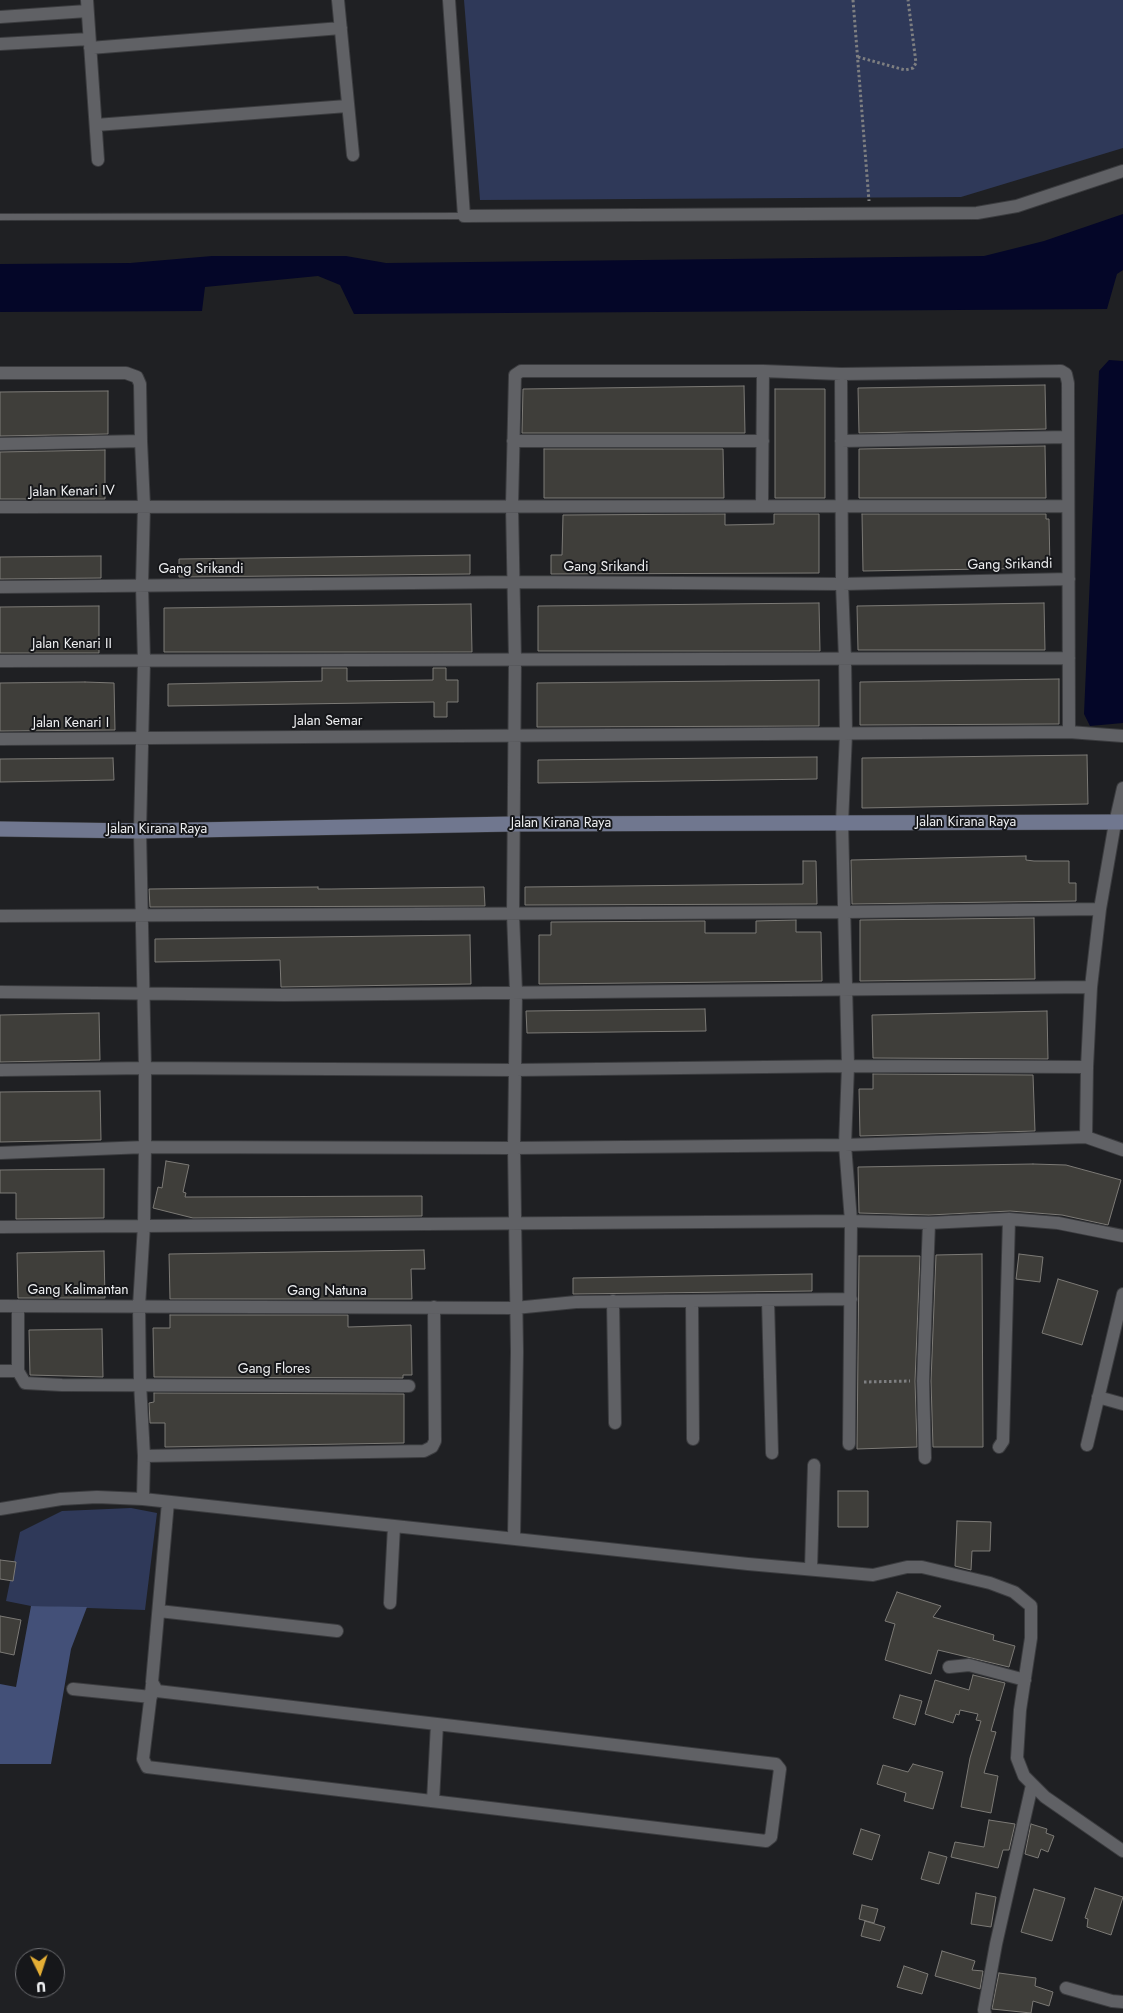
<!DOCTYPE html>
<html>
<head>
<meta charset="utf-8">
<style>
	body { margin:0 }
	#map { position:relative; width:1123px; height:2013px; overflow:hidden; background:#1f2023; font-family:Jost,sans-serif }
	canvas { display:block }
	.north { position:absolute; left:15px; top:1948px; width:50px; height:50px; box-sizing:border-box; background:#16171a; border:1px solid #6c6d70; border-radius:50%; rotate:176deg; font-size:14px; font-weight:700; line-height:20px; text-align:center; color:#eeeff1 }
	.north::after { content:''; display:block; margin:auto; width:18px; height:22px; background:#e4ae35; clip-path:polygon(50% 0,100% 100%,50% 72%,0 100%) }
</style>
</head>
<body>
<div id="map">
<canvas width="1123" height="2013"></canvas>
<div class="north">U</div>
</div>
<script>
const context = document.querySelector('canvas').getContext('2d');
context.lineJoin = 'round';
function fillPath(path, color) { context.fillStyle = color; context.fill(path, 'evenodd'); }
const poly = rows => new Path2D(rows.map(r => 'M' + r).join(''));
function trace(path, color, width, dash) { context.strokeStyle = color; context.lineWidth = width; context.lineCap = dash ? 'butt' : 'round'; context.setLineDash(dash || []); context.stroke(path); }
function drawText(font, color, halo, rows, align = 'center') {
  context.font = font + ' Jost,sans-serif'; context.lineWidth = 4; context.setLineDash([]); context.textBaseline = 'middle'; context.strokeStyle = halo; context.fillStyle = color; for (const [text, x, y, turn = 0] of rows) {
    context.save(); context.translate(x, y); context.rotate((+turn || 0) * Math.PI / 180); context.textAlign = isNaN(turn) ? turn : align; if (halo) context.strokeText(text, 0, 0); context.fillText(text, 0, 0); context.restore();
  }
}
fillPath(poly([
	[464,0,1123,0,1123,148,961,197,480,200],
	[131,1508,157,1513,145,1610,31,1606,6,1601,20,1532,62,1511]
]), '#2f3959');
fillPath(poly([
	[31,1606,87,1607,71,1649,51,1764,0,1764,0,1684,16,1687]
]), '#435078');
fillPath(poly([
	[1123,214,1123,270,1117,274,1107,309,354,314,340,285,318,276,205,287,202,311,0,312,0,264,130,263,212,256,346,256,386,263,984,256,1044,241],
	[1109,360,1123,361,1123,723,1090,726,1084,714,1099,371]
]), '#040628');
const building = poly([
	[1045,385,1046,429,859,433,858,388,1045,385],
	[744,386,745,433,522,433,523,389,744,386],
	[775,389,825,389,825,498,775,498,775,389],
	[108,391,108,434,0,436,0,392,108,391],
	[1045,446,1046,498,859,498,859,449,1045,446],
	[544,449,723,449,724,498,544,498,544,449],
	[105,450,105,499,0,499,0,452,105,450],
	[725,514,725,525,774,524,774,514,819,514,819,573,551,574,551,555,562,555,563,515,725,514],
	[862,514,1046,514,1046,519,1049,519,1050,568,863,571,862,514],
	[470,555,470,574,179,577,179,559,470,555],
	[101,556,101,578,0,579,0,557,101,556],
	[819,603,820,651,538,651,538,606,819,603],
	[1044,603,1045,650,858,650,857,606,1044,603],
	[471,604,472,652,164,652,164,608,471,604],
	[99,606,99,653,0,653,0,607,99,606],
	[322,668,347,668,347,681,433,680,433,668,446,668,446,680,458,680,458,702,447,702,447,717,434,717,434,702,168,706,168,684,322,681,322,668],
	[1059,679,1059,724,860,725,860,682,1059,679],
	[819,680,819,726,537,727,537,683,819,680],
	[85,682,114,683,115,730,0,731,0,683,85,682],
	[1087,755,1088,804,862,808,862,758,1087,755],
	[817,757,817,779,538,783,538,760,817,757],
	[113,758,114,780,0,782,0,759,113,758],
	[1026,856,1026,860,1034,861,1069,861,1069,883,1076,883,1076,901,852,904,851,860,1026,856],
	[803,861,816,861,817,904,525,905,525,887,803,884,803,861],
	[318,887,318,889,331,889,484,887,485,906,150,907,149,889,318,887],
	[1034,918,1035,979,860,981,860,920,1034,918],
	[796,920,796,932,821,932,822,981,539,984,539,935,551,935,551,922,705,921,705,933,756,933,756,921,796,920],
	[470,935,471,984,281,987,280,960,155,962,155,939,470,935],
	[705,1009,706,1031,527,1033,526,1011,705,1009],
	[1047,1011,1048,1059,873,1058,872,1015,1047,1011],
	[99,1013,100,1060,0,1062,0,1015,99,1013],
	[873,1074,1033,1075,1035,1131,860,1136,859,1089,873,1089,873,1074],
	[100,1091,101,1140,0,1142,0,1092,100,1091],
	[166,1161,189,1165,183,1192,186,1193,185,1197,422,1196,422,1216,193,1218,153,1208,158,1187,162,1188,166,1161],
	[1033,1164,1066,1165,1121,1180,1108,1225,1062,1215,1010,1211,929,1215,859,1213,858,1167,1033,1164],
	[104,1169,104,1218,16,1219,16,1193,0,1193,0,1170,104,1169],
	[424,1250,425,1269,411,1269,412,1299,170,1299,169,1254,424,1250],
	[104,1251,105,1298,18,1298,17,1253,104,1251],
	[982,1254,983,1447,933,1447,931,1381,936,1255,982,1254],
	[1019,1254,1043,1257,1040,1282,1016,1279,1019,1254],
	[859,1256,920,1256,915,1381,917,1447,857,1449,859,1256],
	[812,1274,812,1291,573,1294,573,1278,812,1274],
	[1058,1279,1098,1291,1082,1345,1042,1333,1058,1279],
	[170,1315,348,1315,348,1327,411,1325,412,1375,403,1375,403,1378,154,1377,153,1328,170,1328,170,1315],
	[102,1329,103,1377,30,1375,29,1330,102,1329],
	[154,1393,404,1394,404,1443,165,1447,165,1423,150,1423,149,1403,154,1402,154,1393],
	[838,1491,868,1491,868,1527,838,1527,838,1491],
	[957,1521,991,1522,990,1551,972,1551,971,1570,955,1566,957,1521],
	[0,1560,16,1562,13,1581,0,1579,0,1560],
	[897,1592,941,1606,933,1617,994,1635,993,1640,1015,1646,1009,1667,938,1650,931,1674,885,1660,895,1624,885,1621,897,1592],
	[0,1616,21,1620,14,1655,0,1652,0,1616],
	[973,1675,1005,1683,991,1731,996,1732,984,1773,998,1776,991,1813,961,1807,970,1758,981,1721,976,1720,978,1714,960,1710,959,1715,956,1714,953,1723,925,1714,935,1680,969,1690,973,1675],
	[900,1695,922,1701,915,1725,893,1718,900,1695],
	[913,1764,943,1772,933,1809,904,1801,906,1793,877,1784,883,1765,908,1772,913,1764],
	[989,1820,1015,1824,1009,1850,1003,1850,998,1868,951,1857,955,1842,984,1847,989,1820],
	[1031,1824,1047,1829,1046,1833,1054,1836,1048,1852,1041,1849,1038,1858,1025,1854,1031,1824],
	[861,1829,880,1835,872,1860,853,1854,861,1829],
	[929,1852,947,1857,939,1884,921,1879,929,1852],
	[1095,1888,1123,1897,1111,1935,1087,1927,1088,1919,1085,1918,1095,1888],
	[1034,1889,1065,1898,1052,1941,1021,1932,1034,1889],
	[976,1893,996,1897,991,1927,971,1924,976,1893],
	[862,1905,878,1909,874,1923,859,1919,862,1905],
	[865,1921,885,1927,880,1941,861,1936,865,1921],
	[942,1951,975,1961,972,1970,983,1971,980,1989,935,1976,942,1951],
	[904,1966,928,1974,922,1994,897,1987,904,1966],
	[999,1973,1036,1978,1035,1986,1053,1992,1049,2006,1033,2001,1031,2013,992,2009,999,1973]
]);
fillPath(building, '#3f3e3a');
trace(building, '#7c7a76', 1);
const lane = poly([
	[0,217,464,216]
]);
const street = poly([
	[87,0,98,160],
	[338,0,353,155],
	[449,0,464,216,977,213,1017,206,1123,171],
	[0,17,87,11],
	[0,44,89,39],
	[90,48,341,28],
	[96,125,347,106],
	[0,373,126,373,137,377,140,384,141,441,144,506,142,585,144,661,140,831,145,1068,145,1147,144,1225,139,1306,140,1383,144,1456,143,1499],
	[841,374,842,584,845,659,846,734,842,823,848,1066,845,1145,851,1221,849,1444],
	[513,441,763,441],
	[841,441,1068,437],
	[0,444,141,441],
	[762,505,763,371],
	[0,507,1068,506],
	[0,587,514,582,842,584,1069,579],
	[0,661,1069,658],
	[0,739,1069,732,1123,736],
	[0,916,845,912,1100,909],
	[0,992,284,995,1091,987],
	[0,1070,145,1068,515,1070,848,1066,1087,1067],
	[1086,1137,1087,1067,1091,987,1100,909,1115,823,1123,788],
	[0,1153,145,1147,514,1148,845,1145,1086,1137,1123,1150],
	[0,1227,851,1221,929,1223,1009,1219,1058,1223,1123,1236],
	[768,1300,772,1453],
	[613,1301,615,1423],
	[692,1301,693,1439],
	[0,1306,515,1308,576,1302,851,1299],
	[18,1306,18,1371,25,1383,62,1385,409,1386],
	[0,1371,18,1371],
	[1098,1397,1123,1404],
	[1087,1445,1123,1294],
	[999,1447,1003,1441,1009,1219],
	[144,1456,424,1451,432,1447,435,1441,434,1307],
	[925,1458,923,1381,929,1223],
	[0,1509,61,1499,97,1497,143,1499,748,1564,873,1575,907,1567,922,1567,990,1583,1014,1592,1031,1606,1031,1638,1020,1710,1017,1758,1024,1776,1045,1797,1123,1851],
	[514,1538,517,1352,514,1148,516,992,513,914,515,660,512,506,515,375,521,371,763,371,841,374,1061,371,1066,374,1068,383,1069,732],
	[811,1569,814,1465],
	[390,1603,394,1526],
	[159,1611,337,1631],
	[949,1667,969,1665,1025,1680],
	[152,1685,143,1759,147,1767,766,1841,771,1837,780,1769,776,1764,157,1691,152,1682,168,1502],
	[73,1689,151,1697],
	[433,1801,437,1724],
	[1066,1988,1112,2001,1123,2002],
	[985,2013,984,2010,996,1944,1032,1785]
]);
const secondary = poly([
	[0,829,140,831,513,824,1123,822]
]);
trace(lane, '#3b3c3f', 8);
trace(street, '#3b3c3f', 14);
trace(secondary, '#3b3c3f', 16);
trace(poly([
	[853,0,869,201],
	[858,57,905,70,913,68,916,63,908,0],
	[864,1382,910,1381]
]), '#7e7f81', 3, [2.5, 2.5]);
trace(lane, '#606165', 6);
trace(street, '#606165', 12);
trace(secondary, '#70778f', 15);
drawText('14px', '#eeeff1', '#16171a', [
	["Jalan Kenari IV",72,492,-1],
	["Gang Srikandi",1010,565,-1],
	["Gang Srikandi",606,568],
	["Gang Srikandi",201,570],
	["Jalan Kenari II",72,645],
	["Jalan Semar",328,722],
	["Jalan Kenari I",71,724],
	["Jalan Kirana Raya",966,823],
	["Jalan Kirana Raya",561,824],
	["Jalan Kirana Raya",157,830],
	["Gang Kalimantan",78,1291],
	["Gang Natuna",327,1292],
	["Gang Flores",274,1370]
]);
</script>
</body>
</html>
